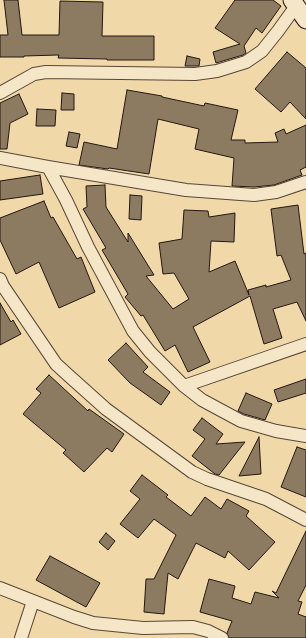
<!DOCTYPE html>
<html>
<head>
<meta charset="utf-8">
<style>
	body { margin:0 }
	canvas { display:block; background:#f0d8a9 }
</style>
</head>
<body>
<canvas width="306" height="638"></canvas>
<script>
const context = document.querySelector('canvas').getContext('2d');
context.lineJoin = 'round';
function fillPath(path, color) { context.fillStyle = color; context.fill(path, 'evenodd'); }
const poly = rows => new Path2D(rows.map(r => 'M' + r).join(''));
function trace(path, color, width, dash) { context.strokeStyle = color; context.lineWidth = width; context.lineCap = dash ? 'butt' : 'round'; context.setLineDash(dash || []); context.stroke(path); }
const building = poly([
	[4,0,18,0,22,35,59,35,60,1,103,2,102,36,154,36,154,60,107,60,107,59,58,58,59,55,24,56,24,57,0,57,0,35,8,35,4,0],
	[235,0,273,0,281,6,262,33,256,28,244,46,246,53,243,55,216,63,213,52,240,44,215,28,235,0],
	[287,52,306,68,306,119,290,102,281,112,255,89,287,52],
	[187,56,200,59,199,66,185,66,187,56],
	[127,90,162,96,162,97,204,106,205,103,238,110,231,140,245,140,245,143,278,142,275,133,284,129,286,134,306,125,306,167,300,170,302,175,274,185,254,187,232,186,234,158,195,149,199,129,158,119,149,174,109,168,108,169,79,165,84,142,117,149,127,90],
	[62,93,74,94,74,110,61,110,62,93],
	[19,94,28,114,10,123,7,149,0,149,0,103,19,94],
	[37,109,56,110,55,126,36,126,37,109],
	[69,132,80,134,77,148,66,146,69,132],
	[40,175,43,194,0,200,0,181,40,175],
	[105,185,106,207,128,242,128,233,154,275,146,276,173,309,189,299,174,273,163,274,159,243,182,239,184,210,208,211,209,217,235,213,234,242,211,241,209,272,235,261,249,295,248,290,266,285,266,287,291,280,281,255,277,256,271,209,298,205,304,254,306,253,306,321,297,302,273,309,282,338,264,344,250,296,193,327,210,362,188,372,175,345,165,351,143,315,141,316,125,297,128,294,102,250,106,248,83,209,87,207,86,186,105,185],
	[130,195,142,196,141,220,129,219,130,195],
	[44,201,51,218,53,217,77,259,81,257,95,292,59,308,39,262,16,274,0,240,0,218,44,201],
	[0,303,11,322,13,320,21,334,0,345,0,303],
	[126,343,148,367,143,372,170,392,161,405,130,383,108,360,126,343],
	[49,375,88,411,89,409,124,434,112,452,107,448,84,472,63,453,66,450,23,414,41,393,36,389,49,375],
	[306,379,306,393,278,402,274,390,306,379],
	[246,393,272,404,265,420,244,414,238,411,246,393],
	[202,418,223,434,216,444,245,442,219,475,215,474,192,456,205,439,193,430,202,418],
	[259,437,261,474,239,476,259,437],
	[297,447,306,450,306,497,281,487,297,447],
	[142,475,168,495,166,497,191,516,205,497,221,509,227,499,249,511,246,516,275,542,249,570,228,551,225,558,196,543,178,579,168,573,164,614,144,612,146,579,154,579,176,535,154,519,138,538,120,524,140,499,130,491,142,475],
	[306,531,306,585,298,601,302,602,298,614,306,617,306,638,229,638,227,633,232,621,200,612,209,579,235,586,232,598,251,604,255,592,279,598,272,591,276,593,306,531],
	[106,533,115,541,108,550,99,542,106,533],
	[50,556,100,583,86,607,36,580,50,556]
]);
fillPath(building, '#8d7b61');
trace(building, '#221712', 1);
const minor = poly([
	[0,93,34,74,46,72,195,74,217,71,246,62,262,51,278,31,296,6],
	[0,158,48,167,186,190,254,195,276,192,306,182],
	[48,167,66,200,88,247,133,331,150,352,184,386,202,400,241,421,276,431,306,436],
	[0,279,3,286,56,364,68,375,106,409,192,472,207,479,266,499,306,520],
	[184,386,306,344],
	[0,588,74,617,93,623,143,628,193,627,208,631,222,638],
	[21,638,33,601]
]);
const secondary = poly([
	[292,0,306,20]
]);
trace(minor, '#564738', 14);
trace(secondary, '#221712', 19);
trace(minor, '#f5e6c7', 12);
trace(secondary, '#f5e6c7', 17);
</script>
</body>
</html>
